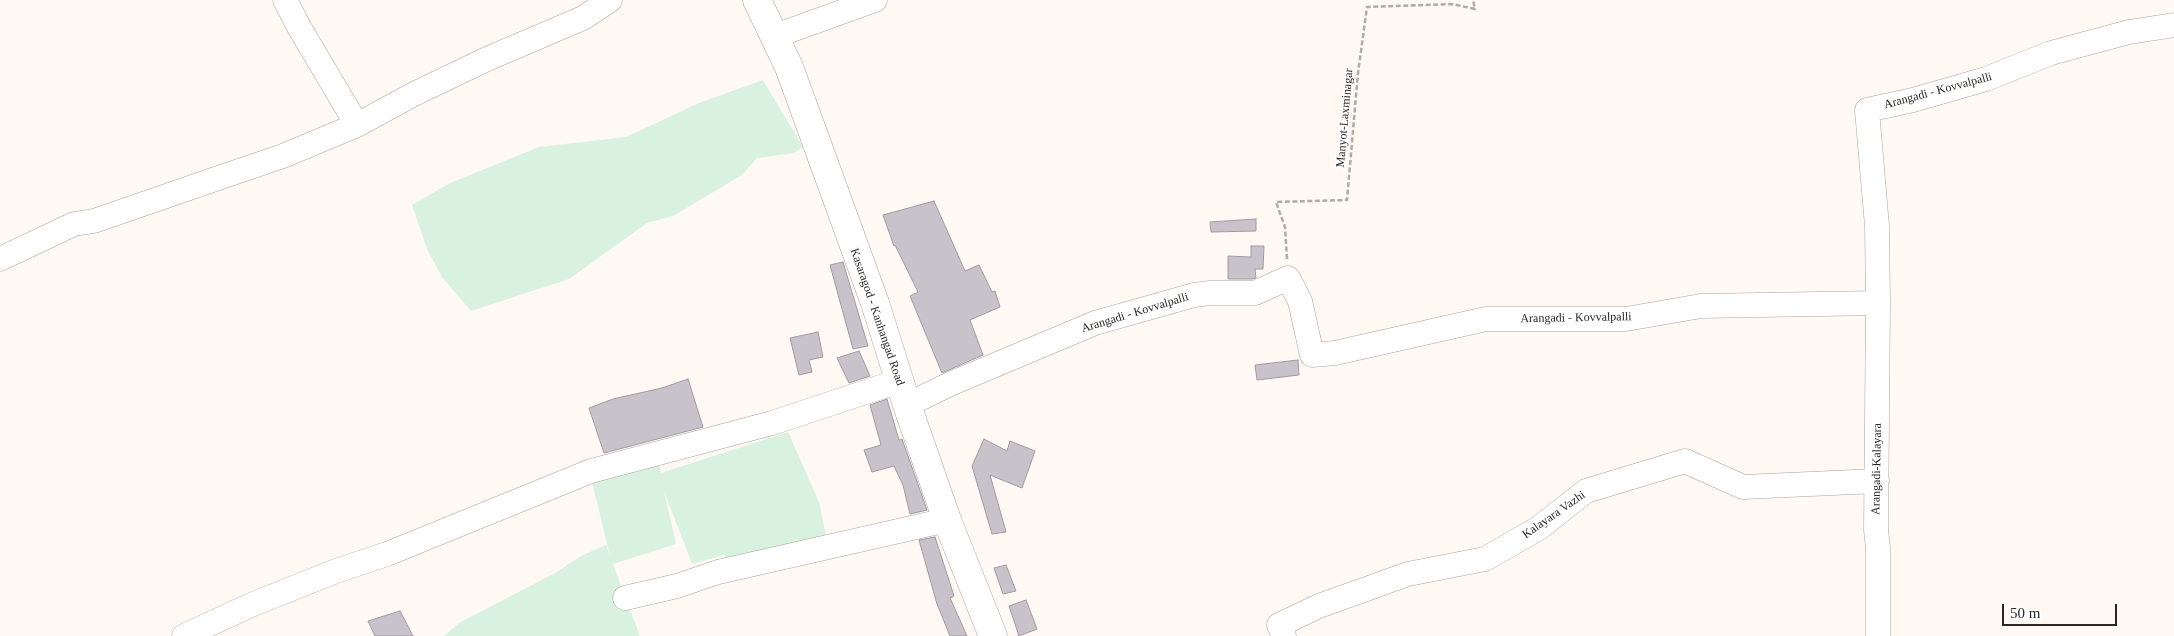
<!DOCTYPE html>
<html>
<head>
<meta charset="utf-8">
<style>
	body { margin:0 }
	#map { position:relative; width:2174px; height:636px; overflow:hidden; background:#fff8f3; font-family:"Times New Roman",serif }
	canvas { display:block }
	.scale { position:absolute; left:2002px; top:604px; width:115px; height:22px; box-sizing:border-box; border:2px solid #292624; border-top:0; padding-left:6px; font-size:15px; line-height:18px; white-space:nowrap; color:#292624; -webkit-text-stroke:4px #fff; paint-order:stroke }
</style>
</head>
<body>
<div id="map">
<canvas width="2174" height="636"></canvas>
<div class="scale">50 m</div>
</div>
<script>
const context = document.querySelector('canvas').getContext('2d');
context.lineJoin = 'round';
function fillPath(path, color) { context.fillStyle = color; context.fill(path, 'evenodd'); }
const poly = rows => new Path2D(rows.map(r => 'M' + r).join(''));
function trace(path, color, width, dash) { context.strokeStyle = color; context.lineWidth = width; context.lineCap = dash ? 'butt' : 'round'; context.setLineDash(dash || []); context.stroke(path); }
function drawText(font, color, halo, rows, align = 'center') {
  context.font = font + ' "Times New Roman",serif'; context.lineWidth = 4; context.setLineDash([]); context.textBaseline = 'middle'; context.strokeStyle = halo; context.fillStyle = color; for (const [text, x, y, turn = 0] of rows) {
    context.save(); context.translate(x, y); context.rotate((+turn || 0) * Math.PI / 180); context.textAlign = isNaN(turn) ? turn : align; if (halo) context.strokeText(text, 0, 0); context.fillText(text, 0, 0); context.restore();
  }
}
fillPath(poly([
	[763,80,803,147,794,153,757,158,742,175,673,216,647,223,569,279,471,311,442,277,427,249,412,205,450,183,539,147,626,137,699,103],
	[788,432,819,502,826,535,820,544,730,565,724,555,692,564,664,491,676,544,613,564,640,636,444,636,459,623,555,573,581,556,606,545,610,556,592,482,658,462,661,473]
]), '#d8f2df');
const building = poly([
	[934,201,965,271,979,265,992,292,995,291,1000,307,970,320,983,355,942,373,910,296,918,292,895,245,894,246,883,215,934,201],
	[1256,219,1256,231,1211,232,1210,222,1256,219],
	[1251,246,1264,246,1263,269,1255,269,1256,278,1252,279,1228,279,1228,256,1251,257,1251,246],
	[843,262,868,346,853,349,830,265,843,262],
	[818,332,823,357,809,360,812,372,799,375,790,338,818,332],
	[859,351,870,376,849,383,837,358,859,351],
	[1298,360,1299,375,1257,380,1255,365,1298,360],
	[688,379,703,427,604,453,589,408,613,399,662,388,688,379],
	[887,399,899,440,902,439,927,510,910,514,903,485,894,466,872,472,864,450,881,445,870,405,887,399],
	[984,439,1007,451,1010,441,1035,451,1022,488,990,475,1006,532,992,534,972,466,984,439],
	[935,537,954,596,950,598,967,636,950,636,937,604,919,540,935,537],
	[1006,565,1016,591,1003,594,994,568,1006,565],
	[1026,600,1037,629,1019,636,1009,606,1026,600],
	[400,611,413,636,375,636,368,621,400,611]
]);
fillPath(building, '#c8c3ca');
trace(building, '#a09ba2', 1);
const minor = poly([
	[285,0,299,27,357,125],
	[775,36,875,0],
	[0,259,74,224,94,221,230,174,283,156,357,125,414,94,487,59,583,18,610,0],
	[907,405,950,384,1095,323,1194,295,1210,293,1255,293,1288,278,1300,301,1312,355,1335,353,1486,319,1626,319,1701,306,1878,303,1877,226,1867,110,1913,100,1986,79,2051,53,2129,32,2174,25],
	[625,598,677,586,718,572,947,520],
	[184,636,251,605,336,571,387,554,591,471,772,423,899,381],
	[1284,636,1279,625,1319,606,1408,574,1485,559,1539,528,1586,491,1685,461,1743,487,1877,481],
	[1878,636,1878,548,1876,530,1878,303]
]);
const major = poly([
	[757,0,789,67,875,303,907,405,947,520,993,636]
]);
trace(minor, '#aba39e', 25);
trace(major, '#aba39e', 29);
trace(poly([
	[1287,259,1285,227,1276,202,1347,200,1358,73,1367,7,1452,4,1475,9,1473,0]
]), '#b0aba7', 2.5, [5, 2.5]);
trace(minor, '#fff', 24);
trace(major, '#fff', 28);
drawText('12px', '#292624', '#fff', [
	["Arangadi - Kovvalpalli",1938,91,-15],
	["Manyot-Laxminagar",1345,118,-85],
	["Arangadi - Kovvalpalli",1135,313,-17],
	["Kasaragod - Kanhangad Road",877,317,71],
	["Arangadi - Kovvalpalli",1576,318,-1],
	["Arangadi-Kalayara",1877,469,-89],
	["Kalayara Vazhi",1554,515,-35]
]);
</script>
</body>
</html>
